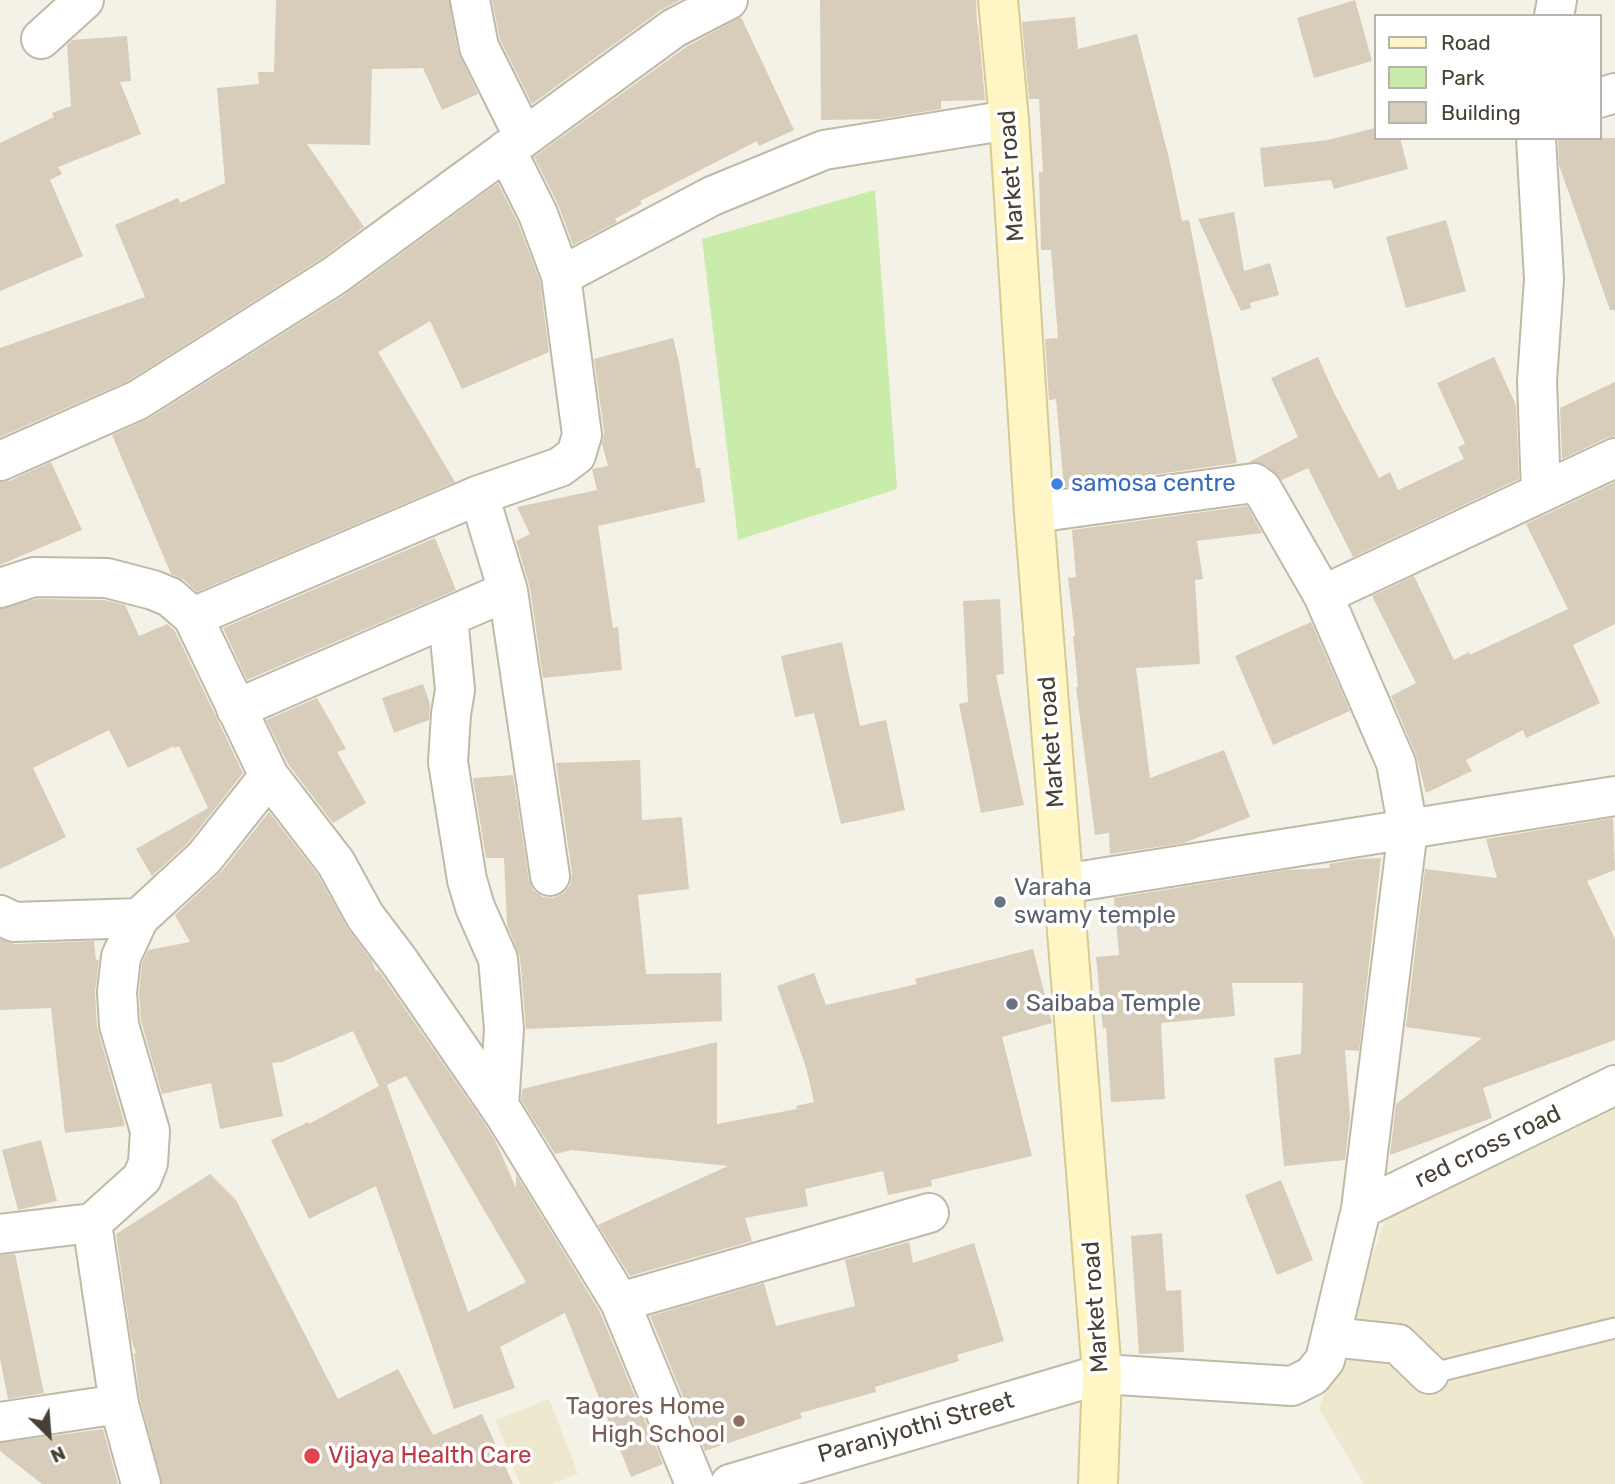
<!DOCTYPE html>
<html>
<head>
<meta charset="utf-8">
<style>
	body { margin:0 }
	#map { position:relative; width:1615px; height:1484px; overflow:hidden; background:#f4f1e6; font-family:Rubik,sans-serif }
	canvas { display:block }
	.legend { position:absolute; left:1374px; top:14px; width:228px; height:126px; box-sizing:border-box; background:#fff; border:2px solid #b5b3ae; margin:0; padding:9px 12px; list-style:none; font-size:21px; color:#474135 }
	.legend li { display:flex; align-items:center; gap:14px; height:35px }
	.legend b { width:35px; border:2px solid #b5b3ae }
	.north { position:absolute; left:14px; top:1400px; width:70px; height:70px; -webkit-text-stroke:5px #fff; paint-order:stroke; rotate:155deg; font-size:19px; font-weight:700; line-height:28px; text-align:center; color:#474135 }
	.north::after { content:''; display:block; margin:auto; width:24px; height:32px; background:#474135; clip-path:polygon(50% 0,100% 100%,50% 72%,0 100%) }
</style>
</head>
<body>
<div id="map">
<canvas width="1615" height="1484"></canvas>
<ul class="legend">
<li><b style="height:9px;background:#fff5c5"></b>Road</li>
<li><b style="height:19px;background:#caecab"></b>Park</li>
<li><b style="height:19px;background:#d7cdba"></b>Building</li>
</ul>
<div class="north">N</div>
</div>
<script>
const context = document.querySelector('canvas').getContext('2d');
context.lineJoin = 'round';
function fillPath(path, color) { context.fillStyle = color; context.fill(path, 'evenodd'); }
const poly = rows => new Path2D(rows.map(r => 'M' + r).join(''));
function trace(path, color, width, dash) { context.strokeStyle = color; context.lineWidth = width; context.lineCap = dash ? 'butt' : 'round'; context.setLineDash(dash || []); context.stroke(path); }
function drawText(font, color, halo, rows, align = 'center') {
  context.font = font + ' Rubik,sans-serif'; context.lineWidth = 7; context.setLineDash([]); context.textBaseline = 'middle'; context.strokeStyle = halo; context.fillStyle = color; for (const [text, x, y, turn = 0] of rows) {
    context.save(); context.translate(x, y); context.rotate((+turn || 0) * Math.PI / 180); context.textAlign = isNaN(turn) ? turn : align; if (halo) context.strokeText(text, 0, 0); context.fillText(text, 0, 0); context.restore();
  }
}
fillPath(poly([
	[1615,1091,1615,1484,1364,1484,1319,1408,1397,1186],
	[549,1399,578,1474,553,1484,520,1484,496,1420]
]), '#eee8cf');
fillPath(poly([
	[875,190,897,489,738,540,702,239]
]), '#caecab');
fillPath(poly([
	[276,0,449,0,458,51,478,94,442,110,423,68,372,69,370,145,307,144,364,227,322,258,128,381,0,437,0,348,145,297,115,225,178,198,180,203,225,183,217,88,259,84,258,72,274,72],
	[492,0,680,0,661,10,532,104,500,40],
	[820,0,976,0,977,25,978,25,985,100,941,101,941,109,880,119,821,120],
	[1355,0,1372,61,1314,78,1297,18],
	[741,17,794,130,759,146,757,141,640,201,642,204,615,219,617,222,573,245,558,204,534,157,686,47],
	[1075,17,1078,49,1137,34,1169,158,1182,221,1189,220,1237,463,1064,487,1056,399,1049,400,1045,339,1058,338,1051,250,1041,250,1039,172,1043,172,1039,99,1029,99,1022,22],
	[127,36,131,81,120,82,141,134,58,167,62,174,50,180,83,256,0,291,0,143,54,117,52,113,71,106,67,45,72,40],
	[1375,128,1375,138,1400,138,1408,169,1334,189,1331,180,1264,187,1260,148,1328,140],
	[1558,138,1615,138,1615,310,1610,310,1559,165],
	[498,183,518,223,540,281,549,352,462,389,430,321,378,352,455,482,197,592,184,580,171,574,112,435,150,418,346,294],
	[1234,212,1244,271,1270,263,1279,295,1250,303,1251,308,1241,311,1198,219],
	[1446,220,1466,291,1406,308,1386,237],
	[673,338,679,362,696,468,700,468,705,502,598,526,613,628,618,627,622,670,543,678,530,588,516,541,530,534,517,507,597,490,592,469,608,466,602,444,604,432,594,359],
	[1318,357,1334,393,1379,478,1390,472,1398,490,1464,459,1458,447,1465,444,1437,383,1494,357,1516,405,1519,479,1353,557,1308,468,1282,480,1267,466,1249,462,1298,437,1271,378],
	[1615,382,1615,436,1606,438,1562,459,1560,408],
	[51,462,82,530,0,565,0,482,9,481],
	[1615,482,1615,624,1573,645,1600,703,1526,738,1523,730,1466,760,1472,771,1426,793,1416,755,1391,696,1416,683,1372,596,1414,576,1454,660,1469,652,1470,655,1568,609,1526,524],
	[1247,506,1262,533,1197,541,1203,579,1195,580,1200,664,1136,668,1150,778,1224,750,1250,817,1184,843,1110,854,1109,833,1095,835,1076,687,1078,687,1073,636,1075,636,1068,578,1076,577,1072,530],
	[435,538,456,590,247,680,223,628],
	[37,599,104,600,125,605,139,636,167,624,175,631,243,773,188,843,152,876,136,849,208,808,179,746,175,748,174,746,128,768,109,730,33,768,66,837,0,869,0,609],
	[1000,599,1004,674,996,675,1024,805,981,813,959,704,968,702,963,601],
	[1311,622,1350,711,1273,745,1235,656],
	[842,642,860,726,886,720,905,810,841,824,814,713,795,717,781,656],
	[423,684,430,704,429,720,394,733,382,698],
	[317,698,346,749,337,752,366,803,333,823,288,764,266,720],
	[640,760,642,820,682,817,689,889,638,895,646,974,721,973,722,1021,526,1029,520,957,507,925,504,858,486,858,473,778,513,775,529,880,533,890,543,897,553,898,564,893,570,885,572,873,556,763],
	[269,812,318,875,348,929,372,961,376,971,378,970,381,974,487,1127,497,1144,516,1188,516,1174,600,1312,663,1464,631,1477,565,1313,500,1347,515,1388,454,1409,376,1186,309,1219,271,1140,308,1122,309,1124,379,1086,353,1031,282,1062,272,1063,283,1116,220,1129,211,1083,162,1094,141,1021,139,993,142,963,148,950,190,942,175,915,221,872],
	[406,1076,526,1282,468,1312,387,1085],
	[1613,818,1615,870,1587,881,1615,939,1615,1040,1483,1088,1492,1118,1390,1155,1396,1104,1482,1038,1406,1027,1425,869,1497,878,1486,839],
	[1381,858,1359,1051,1345,1050,1350,1116,1345,1160,1284,1166,1274,1058,1301,1054,1303,983,1232,983,1235,1016,1161,1023,1165,1099,1111,1102,1106,1028,1103,1029,1096,957,1119,955,1114,898,1287,870,1330,868,1329,864,1358,859],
	[0,939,15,944,94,941,96,960,99,960,95,993,97,1027,125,1126,65,1133,51,1008,0,1010],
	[1033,949,1052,1023,1002,1037,1032,1156,931,1180,932,1186,888,1195,883,1171,805,1189,808,1206,745,1218,752,1241,630,1276,598,1225,728,1166,572,1150,555,1154,521,1100,522,1089,717,1042,717,1124,797,1109,796,1106,814,1102,806,1067,777,986,814,973,826,1005,917,984,915,979],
	[41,1140,57,1201,18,1210,2,1150],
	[210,1174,236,1200,338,1399,398,1369,433,1435,482,1414,513,1484,162,1484,140,1399,134,1354,136,1353,131,1339,116,1234],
	[1281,1180,1313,1260,1277,1275,1245,1195],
	[1162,1233,1166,1291,1181,1290,1184,1352,1139,1354,1131,1236],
	[909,1242,913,1263,974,1243,1004,1341,957,1355,959,1361,875,1387,876,1392,800,1413,802,1418,705,1451,650,1316,764,1283,776,1326,855,1306,845,1260],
	[15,1254,44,1393,8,1399,0,1359,0,1255],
	[103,1429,118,1484,42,1484,0,1451,0,1443]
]), '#d7cdba');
const lane = poly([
	[1429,1374,1615,1328]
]);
const street = poly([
	[470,0,479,47,524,137],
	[1554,16,1557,0],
	[41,39,84,0],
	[1599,98,1615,93],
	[1536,138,1544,279,1537,381,1541,493],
	[506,150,538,214,561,276],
	[0,461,138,400,334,276,674,28,728,0],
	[1034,513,1254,483,1262,489,1323,595,1615,458],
	[0,588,34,577,107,578,153,590,170,597,193,617],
	[508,591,550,876],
	[448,617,455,690,451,714,448,762,467,880,475,907,498,959,504,1029,499,1106],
	[236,709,508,591,479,495],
	[1063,884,1615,796],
	[0,915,14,922,139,918],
	[1361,1209,1615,1085],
	[92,1223,142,1178,148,1163,150,1131,119,1025,117,992,121,957,139,918,204,858,269,776],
	[0,1234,92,1223,119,1404],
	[620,1302,929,1213],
	[1331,1337,1398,1344,1429,1374],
	[0,1422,119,1404,141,1484],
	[695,1484,620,1302,505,1115,399,961,365,916,336,863,269,776,193,617,479,495,560,467,576,455,582,435,561,276,712,196,824,150,1009,120],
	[730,1484,1102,1374,1292,1386,1312,1376,1325,1360,1361,1209,1408,829,1396,763,1323,595]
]);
const secondary = poly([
	[998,0,1009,120,1034,513,1102,1374,1098,1484]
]);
trace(lane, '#c0b9a8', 23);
trace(street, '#c0b9a8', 42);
trace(secondary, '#d7ca92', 42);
trace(lane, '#fff', 19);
trace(street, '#fff', 38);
trace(secondary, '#fff5c5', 38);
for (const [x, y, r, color] of [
	[1057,484,7,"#3f7fe0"],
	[1000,902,7,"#6b7280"],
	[1012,1004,7,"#6b7280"],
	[739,1421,7,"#8d6e63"],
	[312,1456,9,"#e0444e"]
]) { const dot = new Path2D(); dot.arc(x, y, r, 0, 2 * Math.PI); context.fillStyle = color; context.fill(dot); trace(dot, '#fff', 2.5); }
drawText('24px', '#474135', '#fff', [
	["Market road",1012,176,-94],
	["Market road",1052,742,-94],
	["red cross road",1488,1147,-26],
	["Market road",1096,1307,-94],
	["Paranjyothi Street",916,1428,-16]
]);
drawText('24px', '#366cbe', '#fff', [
	["samosa centre",1071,484]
], 'left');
drawText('24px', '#5b616d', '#fff', [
	["Varaha",1014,888],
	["swamy temple",1014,916],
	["Saibaba Temple",1026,1004]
], 'left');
drawText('24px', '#785e54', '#fff', [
	["Tagores Home",725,1407],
	["High School",725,1435]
], 'right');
drawText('24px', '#be3a42', '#fff', [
	["Vijaya Health Care",328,1456]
], 'left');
</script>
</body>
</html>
